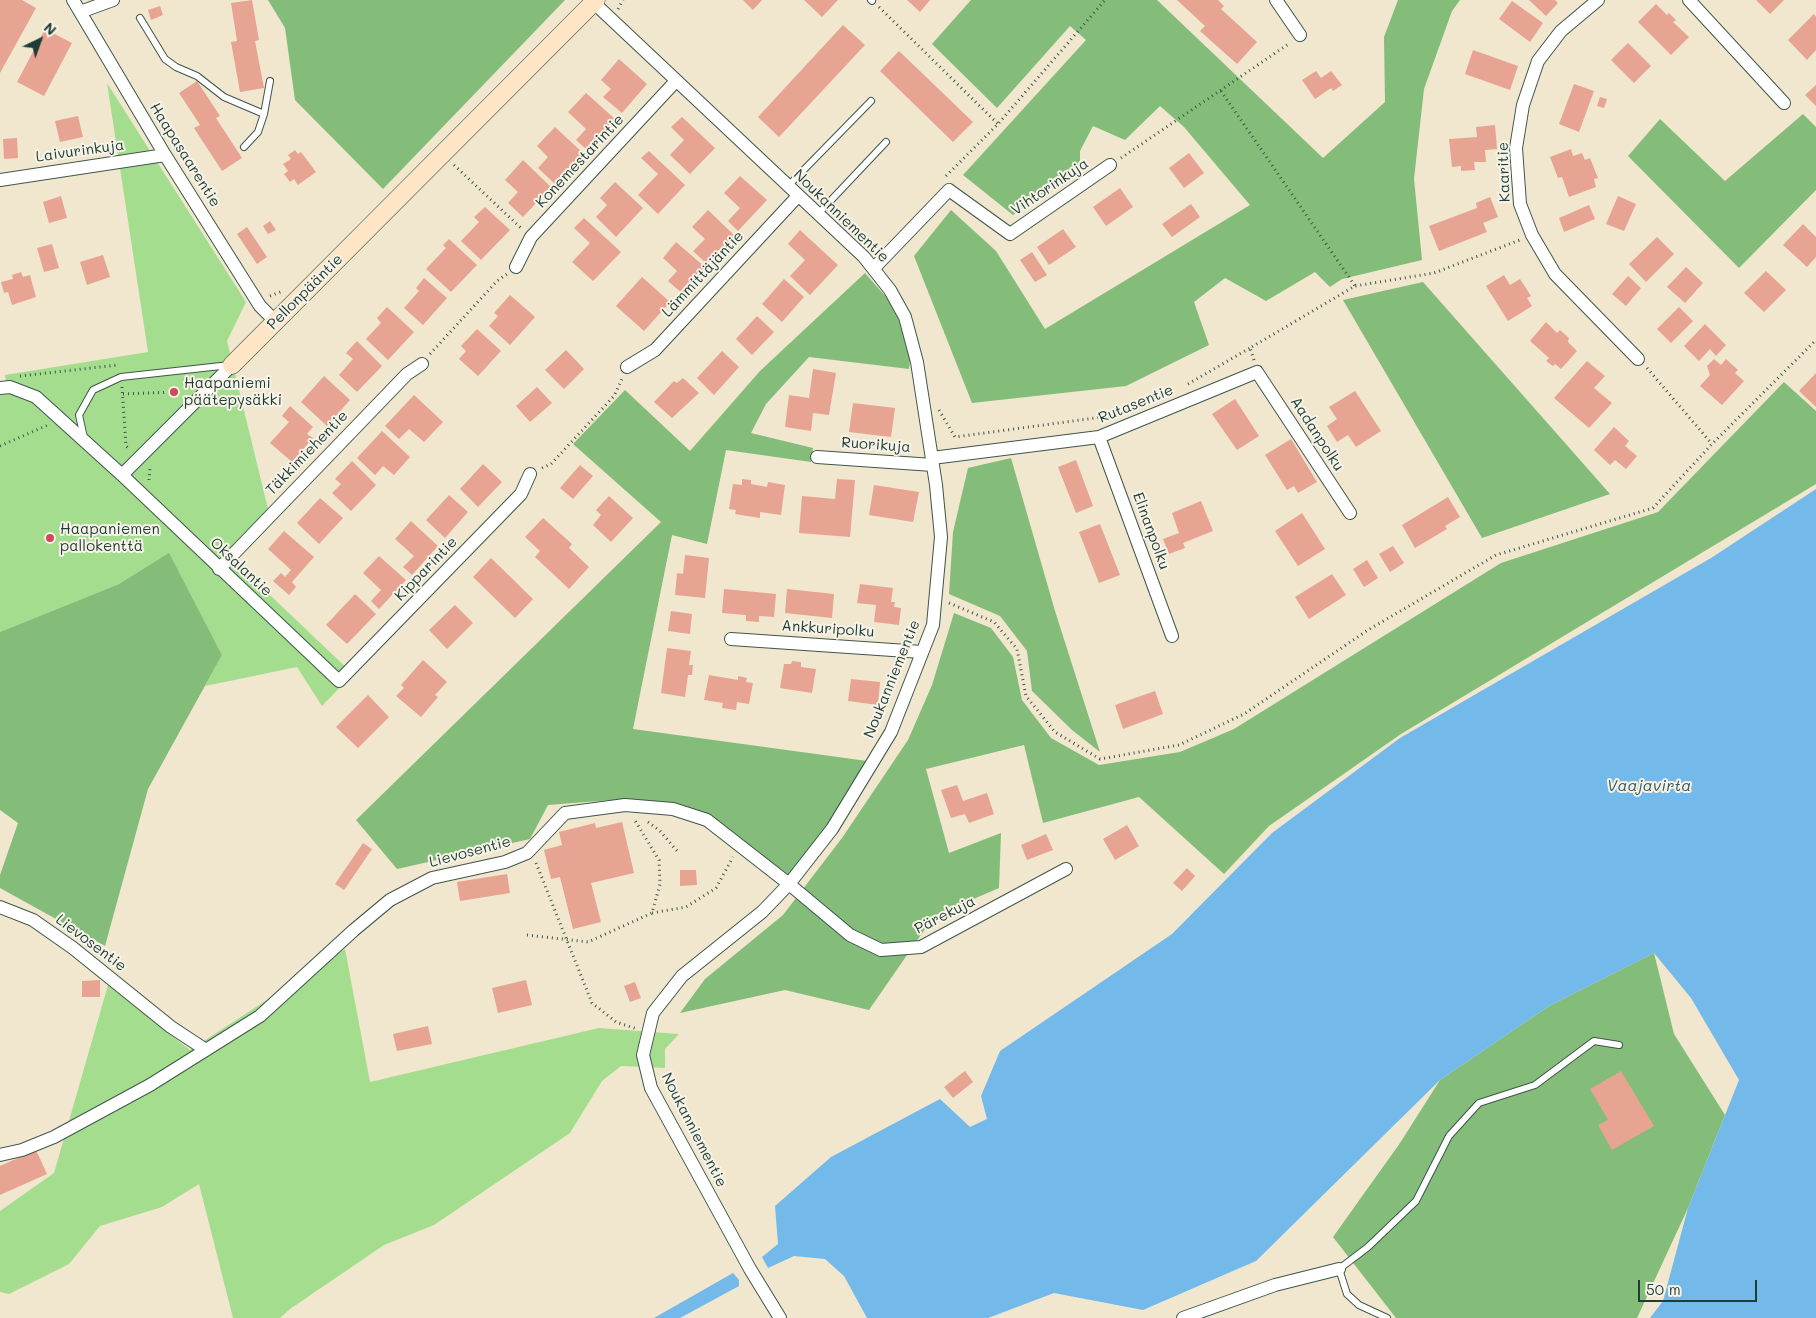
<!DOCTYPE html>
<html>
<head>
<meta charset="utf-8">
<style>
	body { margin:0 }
	#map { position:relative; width:1816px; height:1318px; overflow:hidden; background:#f0e7ce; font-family:Mali,sans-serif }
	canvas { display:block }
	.north { position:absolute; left:15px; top:15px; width:50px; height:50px; -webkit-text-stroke:4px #f7f3e8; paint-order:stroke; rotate:42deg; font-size:14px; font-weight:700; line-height:20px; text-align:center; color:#1f3d34 }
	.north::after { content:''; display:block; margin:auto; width:18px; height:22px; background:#1f3d34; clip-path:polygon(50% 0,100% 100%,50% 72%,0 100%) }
	.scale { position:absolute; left:1638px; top:1280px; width:119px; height:22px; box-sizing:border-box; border:2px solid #1f3d34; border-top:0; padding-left:6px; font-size:15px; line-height:18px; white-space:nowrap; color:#1f3d34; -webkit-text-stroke:4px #f7f3e8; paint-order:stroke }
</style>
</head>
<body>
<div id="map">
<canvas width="1816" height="1318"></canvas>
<div class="north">N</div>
<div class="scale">50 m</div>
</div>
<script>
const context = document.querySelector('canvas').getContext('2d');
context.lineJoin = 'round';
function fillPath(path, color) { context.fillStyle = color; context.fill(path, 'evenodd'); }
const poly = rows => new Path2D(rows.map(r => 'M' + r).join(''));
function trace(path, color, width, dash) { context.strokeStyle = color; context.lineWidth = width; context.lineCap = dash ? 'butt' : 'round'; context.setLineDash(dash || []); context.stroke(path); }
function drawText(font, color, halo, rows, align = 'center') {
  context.font = font + ' Mali,sans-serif'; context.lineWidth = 4; context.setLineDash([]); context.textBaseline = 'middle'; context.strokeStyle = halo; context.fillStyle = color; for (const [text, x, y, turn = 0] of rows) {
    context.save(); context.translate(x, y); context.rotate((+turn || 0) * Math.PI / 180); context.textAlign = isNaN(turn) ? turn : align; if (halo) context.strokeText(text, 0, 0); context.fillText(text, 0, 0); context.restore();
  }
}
fillPath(poly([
	[107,83,246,302,227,341,271,521,237,558,251,577,353,674,322,706,297,667,205,686,222,655,169,554,119,584,0,632,0,395,7,394,5,375,148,352],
	[345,949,370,1082,599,1028,679,1034,665,1049,665,1068,621,1066,602,1081,570,1133,434,1225,384,1245,290,1309,280,1318,233,1318,199,1184,162,1207,100,1226,69,1264,9,1294,0,1292,0,1211,54,1173,108,985,190,1050]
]), '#a5dd8e');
fillPath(poly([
	[268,0,565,0,383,189,295,100,285,28],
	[971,0,1157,0,1323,158,1385,102,1384,37,1398,0,1460,0,1452,11,1424,89,1414,179,1422,260,1342,279,1330,287,1315,272,1266,301,1225,278,1194,302,1209,345,1126,386,972,403,914,256,951,210,996,251,1045,329,1250,205,1184,127,1160,106,1125,140,1093,126,1080,151,1080,167,1013,215,963,175,1086,40,1070,26,997,108,932,44],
	[1803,114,1816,127,1816,190,1739,268,1628,156,1660,119,1725,181],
	[865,273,886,297,899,320,910,360,909,369,809,357,766,404,751,433,813,448,811,462,726,450,707,544,672,535,633,729,867,761,826,826,789,875,708,816,673,803,625,799,548,805,530,839,397,869,356,820,661,522,573,444,625,390,690,451,760,371],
	[1423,282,1610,494,1482,538,1343,300],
	[1784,382,1816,411,1816,484,1401,734,1269,826,1224,874,1139,797,1043,823,1024,745,926,769,949,853,1001,833,999,888,934,916,869,1010,785,990,680,1013,705,979,783,915,842,838,908,740,932,685,954,613,991,628,1013,657,1022,700,1051,738,1099,765,1180,752,1234,729,1501,563,1658,512],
	[1011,458,1055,611,1100,752,1072,730,1032,691,1027,651,1000,616,949,594,953,532,968,468],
	[169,553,222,655,148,789,105,946,0,888,0,875,18,823,0,810,0,632,119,584],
	[1654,953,1674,1034,1725,1115,1688,1208,1637,1318,1396,1318,1333,1237,1400,1143,1440,1080,1549,1006]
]), '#84bc79');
fillPath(poly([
	[1816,489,1816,1318,1650,1318,1663,1301,1688,1208,1739,1080,1691,998,1654,953,1549,1006,1440,1080,1256,1261,1143,1310,1054,1293,988,1318,867,1318,844,1276,825,1259,794,1256,768,1268,762,1257,778,1244,775,1206,831,1157,940,1099,970,1127,987,1119,981,1096,1000,1051,1172,934,1272,833,1400,738,1711,558],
	[733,1273,739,1280,739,1286,680,1318,654,1318]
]), '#73b9ea');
fillPath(poly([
	[0,0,22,0,36,8,0,73],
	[252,0,259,40,255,41,264,88,240,92,231,42,237,41,231,3],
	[743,0,762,0,753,10],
	[804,0,838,0,822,17],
	[907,0,930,0,920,12],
	[1177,0,1218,0,1224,6,1221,9,1257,42,1237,64,1200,31,1205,26],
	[1529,0,1555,0,1558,3,1546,16],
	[1756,0,1784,0,1770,14],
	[1512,1,1543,23,1530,42,1499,19],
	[1656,4,1667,15,1669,13,1676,20,1673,22,1689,37,1671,55,1638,22],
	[160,6,163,15,151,20,148,10],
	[1814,14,1816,17,1816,50,1807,60,1788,40],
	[843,25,865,45,779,137,758,117],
	[45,29,72,43,44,96,17,82],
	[1628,43,1651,66,1634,83,1611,60],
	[1473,50,1518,66,1510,90,1465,74],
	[899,51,973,122,953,142,880,71],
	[619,59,647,84,622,113,603,97,611,89,601,80],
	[1316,71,1321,78,1331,71,1342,85,1333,91,1331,88,1315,99,1302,80],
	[197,81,220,116,216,118,242,158,222,171,194,128,200,125,179,93],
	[1574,84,1594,91,1579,132,1559,124],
	[1816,85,1816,106,1805,95],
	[586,93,615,119,587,150,576,140,586,129,568,112],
	[1600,97,1607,99,1604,108,1597,106],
	[78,116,83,137,60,142,55,121],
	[682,117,715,148,690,174,670,155,684,140,671,127],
	[1495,125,1497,149,1485,150,1486,162,1474,162,1475,170,1461,171,1461,166,1452,167,1449,139,1477,137,1476,127],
	[555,127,584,154,555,184,538,168,548,157,537,146],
	[17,138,18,158,4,159,3,139],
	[1571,149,1573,156,1582,153,1585,160,1590,158,1598,178,1594,179,1596,187,1569,197,1562,177,1558,178,1550,157],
	[295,150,298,154,301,152,316,172,298,185,294,179,290,182,284,174,288,171,283,164,291,159,288,155],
	[649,151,685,185,658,214,638,195,658,174,641,158],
	[1189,153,1204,173,1184,188,1169,168],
	[523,160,551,187,523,217,508,203,518,192,505,180],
	[740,176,767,200,738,231,728,221,740,208,724,193],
	[615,182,643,208,616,237,596,217,607,205,600,198],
	[1120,188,1133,207,1106,226,1093,207],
	[61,196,67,218,49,223,43,202],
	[1618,196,1636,204,1624,231,1606,224],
	[1490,197,1498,217,1483,223,1487,232,1439,251,1429,226,1477,208,1476,203],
	[1191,204,1200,217,1172,237,1162,224],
	[1589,205,1595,219,1564,232,1559,218],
	[485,207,510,230,481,260,461,241,479,222,474,217],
	[708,210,734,235,707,264,693,251,705,239,692,227],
	[584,218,621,252,593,281,572,262,590,243,574,228],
	[270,221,276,230,268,234,263,226],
	[1803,224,1816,237,1816,257,1807,267,1783,245],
	[247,227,267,257,257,264,237,234],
	[1063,229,1076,247,1049,265,1037,247],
	[800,230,838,265,810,295,790,276,805,260,788,244],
	[1657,237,1674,254,1646,282,1629,264],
	[449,239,477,265,451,292,426,269,446,248,443,245],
	[676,242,706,268,683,294,668,281,677,271,663,258],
	[52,244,59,268,44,272,37,248],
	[1032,252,1047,275,1035,282,1020,260],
	[103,255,110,277,87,285,80,262],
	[1686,267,1703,283,1685,303,1667,287],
	[1766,271,1786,290,1764,312,1744,293],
	[21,272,23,277,30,275,36,297,12,305,8,292,4,293,1,282,13,279,12,275],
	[1504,275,1510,285,1520,279,1531,296,1527,298,1532,306,1508,321,1486,286],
	[1628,276,1641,288,1626,306,1612,294],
	[642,277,670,302,644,331,616,306],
	[424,278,447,298,423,325,404,308,419,291,416,288],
	[784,279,804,297,782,322,762,304],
	[510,295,535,317,510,345,489,326,498,316,494,313],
	[387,307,414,332,388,360,366,339,381,323,377,318],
	[1679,307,1693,321,1671,343,1657,329],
	[757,316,774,332,752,355,736,339],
	[1546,322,1557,333,1560,330,1569,338,1568,342,1577,351,1561,369,1555,364,1553,366,1546,361,1549,358,1530,341],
	[1705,324,1726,345,1716,356,1710,349,1699,361,1684,346],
	[477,329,501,351,478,376,459,359,466,351,461,346],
	[357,341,382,366,357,392,339,375,353,359,346,353],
	[566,350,584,369,564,389,545,370],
	[722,351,739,367,714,395,697,378],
	[1714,359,1721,365,1726,359,1738,370,1735,373,1744,381,1722,405,1700,386,1710,375,1707,366],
	[1587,361,1605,376,1594,388,1612,403,1589,428,1554,398],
	[813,369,836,373,829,415,813,413,811,431,785,427,789,395,809,398],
	[1816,373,1816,407,1799,391],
	[324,376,350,400,327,426,301,402],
	[683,378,699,393,672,418,654,402,674,381,677,383],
	[537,387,552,403,530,422,516,406],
	[1355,391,1381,431,1356,447,1348,435,1337,442,1327,426,1337,419,1329,407],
	[414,395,443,422,424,442,409,429,399,439,385,426],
	[1235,399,1259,436,1237,450,1212,414],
	[853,403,895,408,891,437,849,432],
	[290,406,313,427,307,434,313,438,292,462,270,443,289,422,282,416],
	[1614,427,1629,441,1625,446,1637,456,1626,469,1615,460,1610,465,1594,450],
	[382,431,410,457,394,475,383,466,375,475,357,458],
	[1291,439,1317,482,1298,493,1294,486,1287,490,1265,455],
	[1076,460,1093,506,1076,513,1058,467],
	[352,461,376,485,351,511,332,493,341,484,335,479],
	[483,464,502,482,478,507,460,489],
	[580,465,593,476,573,499,560,488],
	[742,479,751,480,751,484,767,487,768,482,785,485,781,515,760,512,760,518,735,514,736,510,729,509,733,484,742,485],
	[837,479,855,480,850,537,799,533,802,496,835,499],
	[874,485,919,492,913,522,869,515],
	[449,495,468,512,445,538,426,520],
	[609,496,633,518,611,542,593,525,601,515,596,510],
	[1448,497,1460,517,1445,526,1447,529,1415,548,1402,525],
	[320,498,343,518,319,544,297,523],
	[1201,501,1213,531,1183,543,1185,548,1169,554,1163,539,1179,533,1172,513],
	[1302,513,1325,549,1298,566,1275,531],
	[543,518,572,544,569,548,589,567,569,589,535,557,540,551,525,537],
	[411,521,438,546,412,575,403,567,414,556,395,539],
	[1100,524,1120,575,1099,583,1079,532],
	[284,531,314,557,292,582,296,587,289,595,273,581,281,573,285,577,291,570,268,549],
	[1393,546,1404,563,1390,572,1379,554],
	[685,555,709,558,705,598,675,595,677,573,683,574],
	[379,556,406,580,379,609,371,601,381,590,363,573],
	[491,558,533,599,515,618,473,577],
	[1367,560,1378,578,1364,587,1353,569],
	[1332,574,1346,595,1309,619,1295,597],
	[860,584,893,588,891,602,895,602,894,607,901,608,899,625,874,622,876,605,857,603],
	[724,589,776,594,774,617,759,616,759,622,746,621,746,615,722,613],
	[787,589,834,594,832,618,785,613],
	[355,594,376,614,347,644,326,625],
	[455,605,473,623,447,649,429,630],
	[671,611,692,614,690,634,668,631],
	[667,648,691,651,689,665,693,665,692,675,688,675,685,697,661,693],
	[423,660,447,682,435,695,438,697,421,717,396,696,404,688,401,685],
	[792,661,801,662,801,667,816,669,812,693,780,688,784,664,791,664],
	[709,675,738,680,738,676,747,678,746,682,753,683,749,704,737,702,736,710,722,708,723,703,704,700],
	[851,679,880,682,878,705,848,701],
	[1155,691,1163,714,1123,729,1115,705],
	[368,695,389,717,358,748,336,727],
	[957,785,963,801,987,793,994,814,969,823,965,814,951,818,941,790],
	[622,822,634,873,591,883,601,922,573,929,560,877,551,879,544,850,562,845,559,832,595,823,596,828],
	[1127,825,1139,846,1115,860,1103,839],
	[1046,834,1053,850,1027,860,1021,845],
	[363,843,372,849,344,890,335,884],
	[1187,868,1195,876,1182,891,1173,883],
	[680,870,696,870,697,885,680,886],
	[507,874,510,893,460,901,457,882],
	[100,980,100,997,82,997,82,981],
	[526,980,532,1005,498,1013,492,988],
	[635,982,641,998,630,1002,624,986],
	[428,1026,432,1044,397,1051,393,1034],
	[965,1071,973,1082,953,1098,944,1087],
	[1621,1071,1654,1126,1612,1150,1598,1125,1608,1120,1590,1089],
	[36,1150,47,1174,0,1195,0,1166]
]), '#e7a493');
const lane = poly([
	[871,0,872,1],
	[140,18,165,59,176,67,197,76,224,97,264,114,258,132,244,147],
	[264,114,270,81],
	[788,186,871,101],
	[818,214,886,142],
	[84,438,79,415,93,390,121,377,230,365],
	[1387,1318,1359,1305,1347,1294,1339,1269,1368,1247,1416,1201,1449,1136,1479,1103,1535,1085,1594,1041,1619,1045]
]);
const street = poly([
	[73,0,165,155,260,306,276,322],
	[1276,0,1300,35],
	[1598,0,1561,31,1538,61,1523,105,1516,148,1520,204,1532,235,1555,274,1638,359],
	[1689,0,1784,103],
	[594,3,864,257,890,290,905,317,917,362,936,485,941,537,933,625,891,732,832,829,789,884,762,912,682,976,653,1013,643,1055,651,1088,750,1269,780,1318],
	[80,12,113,0],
	[0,180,165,155],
	[516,267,531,237,675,82],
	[874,268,949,190,1010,234,1110,165],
	[627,367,655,350,797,197],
	[0,388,10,387,36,397,122,475,339,681,521,494,530,474],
	[1099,437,1172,636],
	[817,457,933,465],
	[932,458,1099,437,1257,372,1350,513],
	[122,475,232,365],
	[219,569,407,374,422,364],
	[731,639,922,652],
	[0,907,33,920,73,948,171,1027,206,1050],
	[0,1155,22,1150,54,1137,150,1085,260,1016,354,930,390,900,432,878,505,862,527,853,565,813,625,805,673,809,707,820,789,884,850,935,881,950,921,947,1066,869],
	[1183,1318,1275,1285,1339,1269]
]);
const secondary = poly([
	[232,365,596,0]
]);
trace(lane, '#3e564b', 8);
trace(street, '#3e564b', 14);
trace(secondary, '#3e564b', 19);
trace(poly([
	[879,7,998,124],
	[618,9,623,0],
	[1221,91,1355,286],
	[1121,158,1290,43],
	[454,165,522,229],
	[946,176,998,124,1105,0],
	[270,296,283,291],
	[430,354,497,281,507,274],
	[1254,360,1250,348,1355,286,1434,273,1520,240],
	[1647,368,1712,444],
	[20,376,118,365],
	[1188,384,1250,348],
	[122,387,126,446,129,449],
	[123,394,174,392],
	[939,410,955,437,1095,418,1127,409],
	[0,446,48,425],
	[542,468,551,464,614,396,622,379],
	[149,480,150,468],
	[949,603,994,622,1017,649,1026,696,1055,732,1100,759,1179,745,1244,714,1368,630,1496,555,1653,508,1712,444,1816,340],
	[648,822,660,831,678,852],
	[536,863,592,1003,616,1022,637,1029],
	[652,913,686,907,716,888,733,857],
	[527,935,588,942,652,913,660,884,659,860,634,819]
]), '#3e564b', 3, [1, 4]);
trace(lane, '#fff', 6);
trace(street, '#fff', 12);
trace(secondary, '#fde5c5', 18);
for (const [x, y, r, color] of [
	[174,392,5,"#d1495b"],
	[50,538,5,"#d1495b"]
]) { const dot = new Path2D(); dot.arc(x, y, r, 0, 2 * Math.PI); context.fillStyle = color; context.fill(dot); trace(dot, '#f7f3e8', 2); }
drawText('15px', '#1f3d34', '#f7f3e8', [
	["Laivurinkuja",80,151,-8],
	["Haapasaarentie",185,155,58],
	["Konemestarintie",580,161,-47],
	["Kaaritie",1504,172,-92],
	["Vihtorinkuja",1050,187,-34],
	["Noukanniementie",841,216,44],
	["Lämmittäjäntie",703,274,-47],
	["Pellonpääntie",305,292,-45],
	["Rutasentie",1136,404,-22],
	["Aadanpolku",1317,434,57],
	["Ruorikuja",876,445,4],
	["Täkkimiehentie",307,453,-46],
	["Elinanpolku",1151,531,70],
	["Oksalantie",241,567,43],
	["Kipparintie",426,569,-46],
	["Ankkuripolku",828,629,4],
	["Noukanniementie",892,679,-68],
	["Lievosentie",470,852,-15],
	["Pärekuja",945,915,-27],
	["Lievosentie",91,943,37],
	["Noukanniementie",694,1130,63]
]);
drawText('15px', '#1f3d34', '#f7f3e8', [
	["Haapaniemi",184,383],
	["päätepysäkki",184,400],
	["Haapaniemen",60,529],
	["pallokenttä",60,546]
], 'left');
drawText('italic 16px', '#345c62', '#f7f3e8', [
	["Vaajavirta",1649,786]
]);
</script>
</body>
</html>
